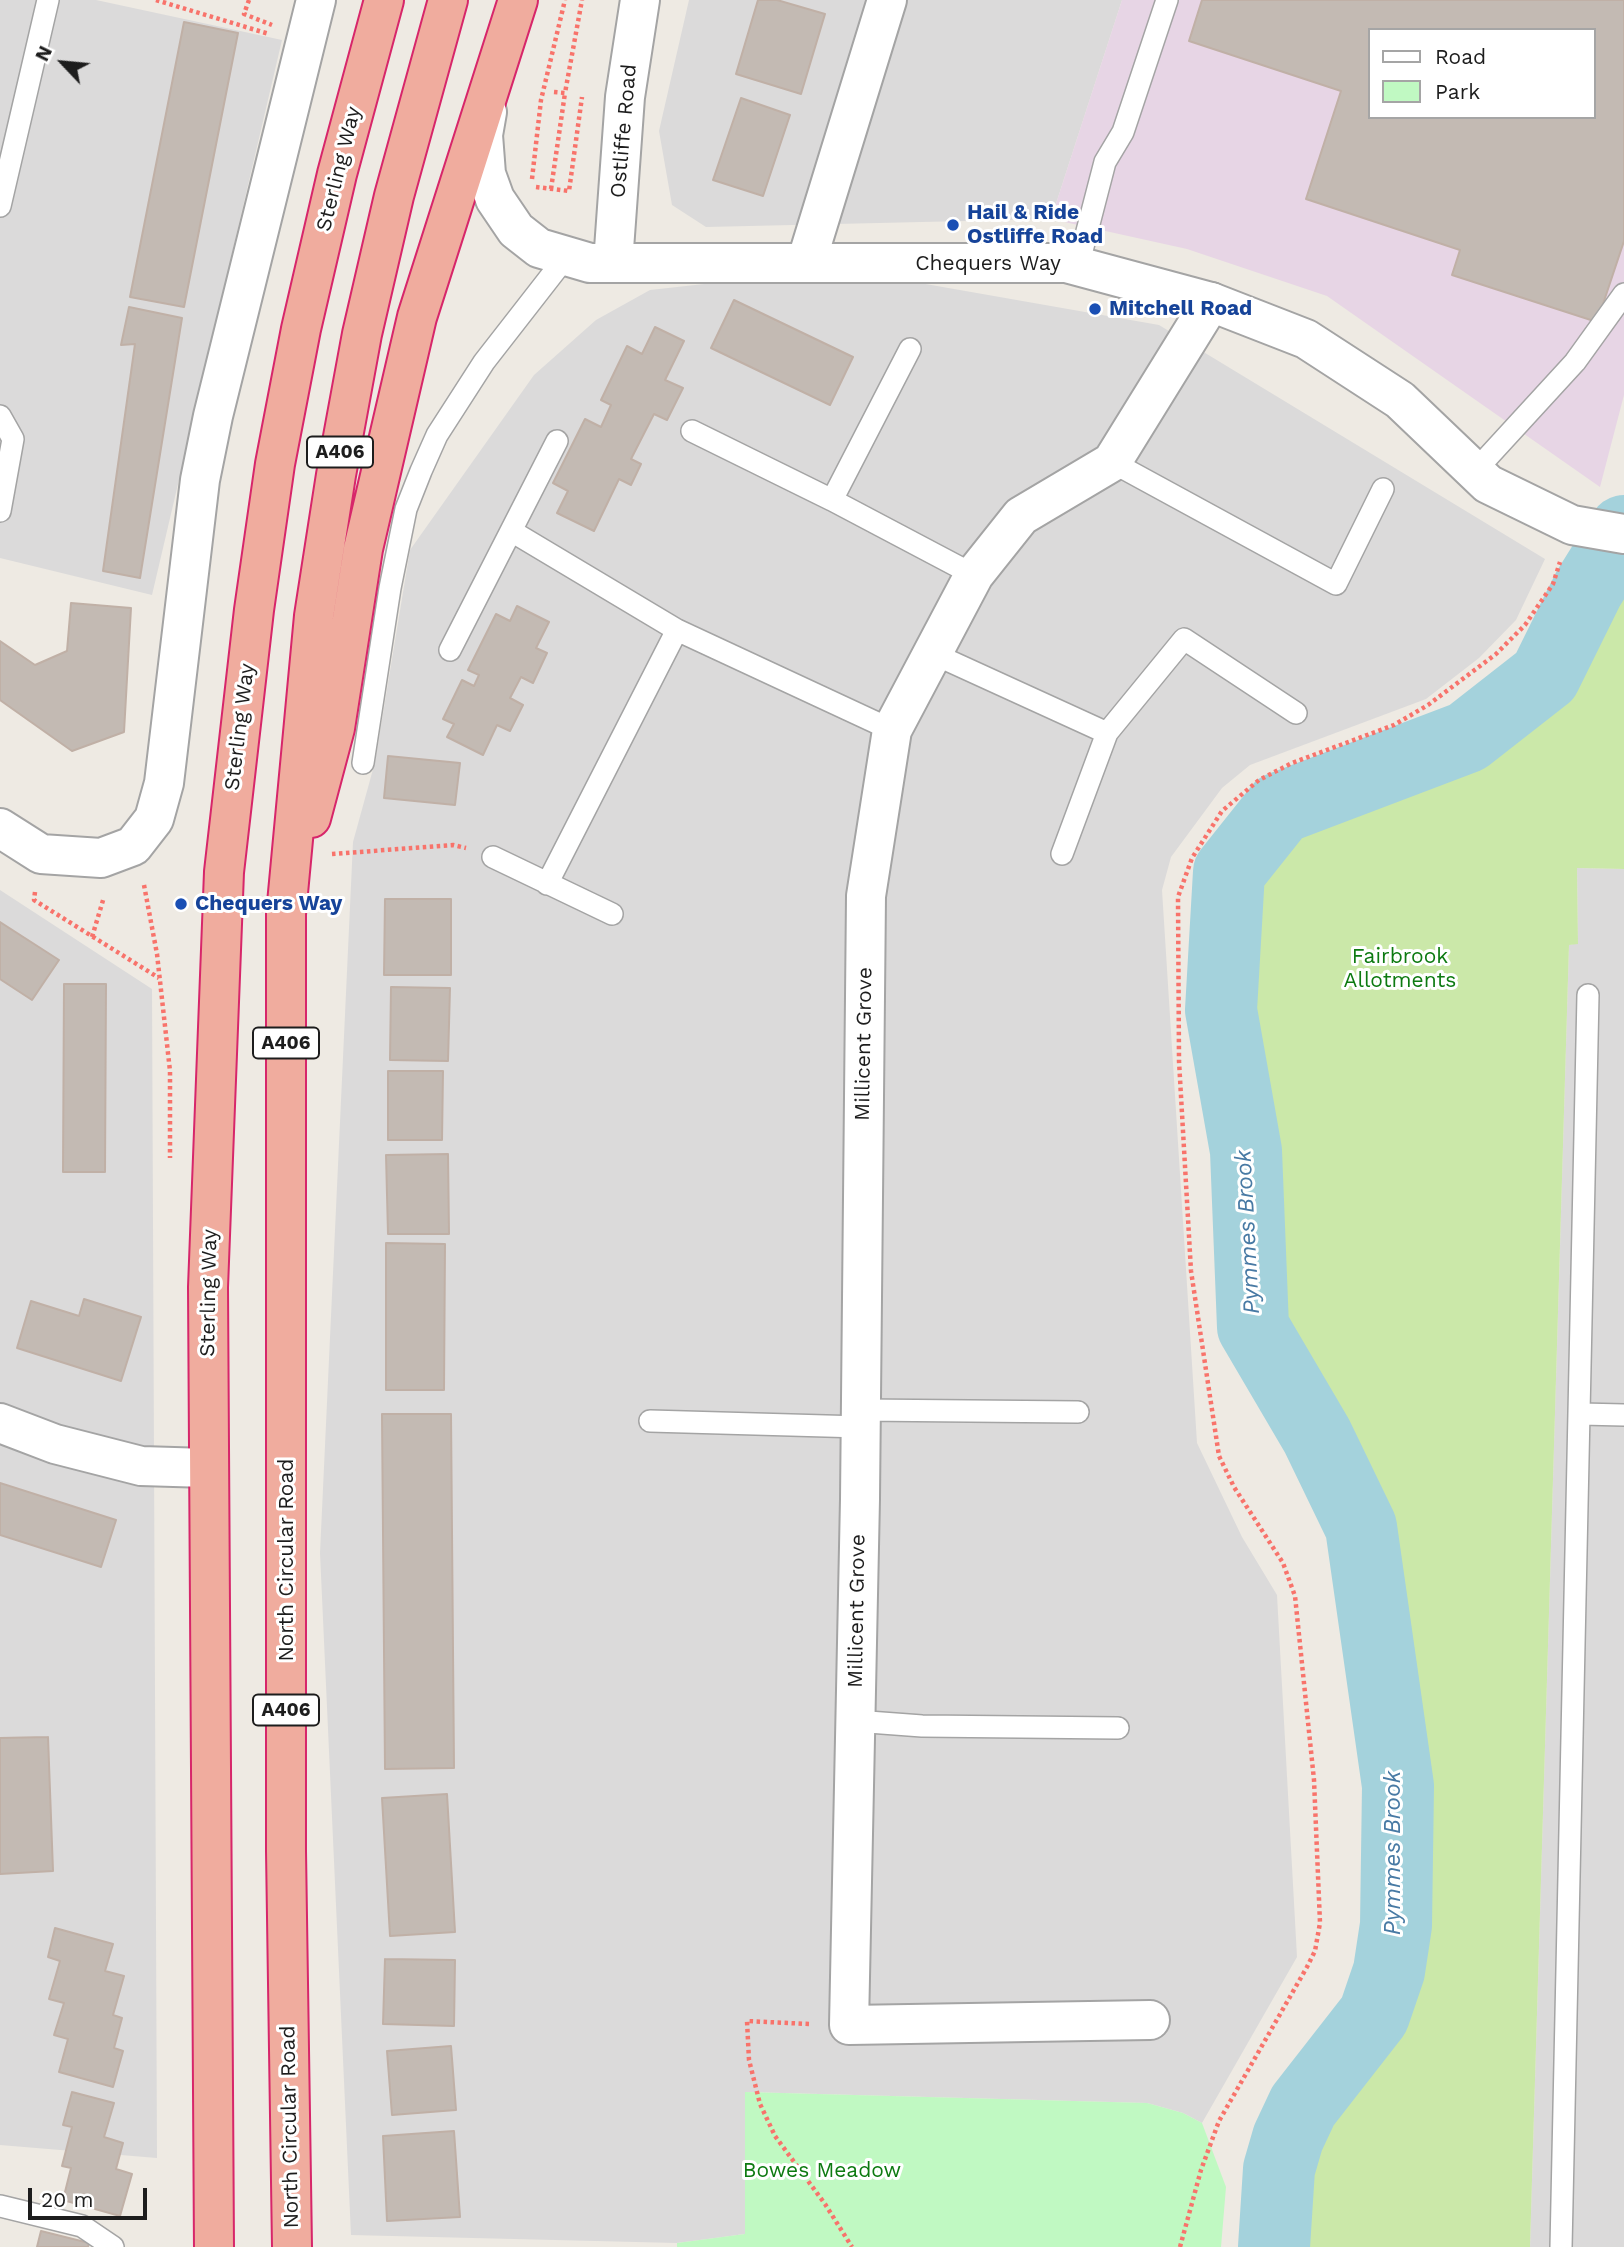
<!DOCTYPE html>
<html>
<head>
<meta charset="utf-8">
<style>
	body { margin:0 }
	#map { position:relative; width:1624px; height:2247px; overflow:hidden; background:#eeeae3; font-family:"Work Sans",sans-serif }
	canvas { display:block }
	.legend { position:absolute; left:1368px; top:28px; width:228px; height:91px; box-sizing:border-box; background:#fff; border:2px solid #a5a5a5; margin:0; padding:9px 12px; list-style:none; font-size:21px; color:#1d1d1d }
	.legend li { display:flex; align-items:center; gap:14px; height:35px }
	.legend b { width:35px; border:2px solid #a5a5a5 }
	.north { position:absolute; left:28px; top:28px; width:70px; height:70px; -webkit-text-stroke:5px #fff; paint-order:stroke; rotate:296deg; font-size:19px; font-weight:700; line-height:28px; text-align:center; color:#1d1d1d }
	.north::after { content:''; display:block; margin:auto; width:24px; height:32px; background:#1d1d1d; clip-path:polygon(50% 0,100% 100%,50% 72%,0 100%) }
	.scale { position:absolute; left:28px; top:2188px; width:119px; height:32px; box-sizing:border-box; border:4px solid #1d1d1d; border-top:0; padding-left:9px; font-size:21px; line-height:24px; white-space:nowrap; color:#1d1d1d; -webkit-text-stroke:5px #fff; paint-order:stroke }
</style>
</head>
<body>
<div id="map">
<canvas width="1624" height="2247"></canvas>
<ul class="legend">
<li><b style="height:9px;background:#fff"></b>Road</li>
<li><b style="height:19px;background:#c0f9c2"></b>Park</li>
</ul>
<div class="north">N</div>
<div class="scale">20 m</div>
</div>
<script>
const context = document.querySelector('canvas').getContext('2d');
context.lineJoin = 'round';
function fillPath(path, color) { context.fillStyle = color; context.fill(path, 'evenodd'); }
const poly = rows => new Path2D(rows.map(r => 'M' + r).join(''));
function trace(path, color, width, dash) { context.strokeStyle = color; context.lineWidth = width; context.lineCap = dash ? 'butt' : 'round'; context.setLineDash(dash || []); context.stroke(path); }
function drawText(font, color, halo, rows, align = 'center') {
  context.font = font + ' "Work Sans",sans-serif'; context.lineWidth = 6; context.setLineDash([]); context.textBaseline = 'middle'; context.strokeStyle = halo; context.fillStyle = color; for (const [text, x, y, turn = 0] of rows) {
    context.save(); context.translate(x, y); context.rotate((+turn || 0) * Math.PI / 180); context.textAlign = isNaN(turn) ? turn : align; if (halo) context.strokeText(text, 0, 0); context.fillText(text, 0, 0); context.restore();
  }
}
fillPath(poly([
	[0,0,96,0,282,40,152,595,0,558],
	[689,0,1122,0,1051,219,706,227,672,205,659,131],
	[806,263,1159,325,1545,559,1516,620,1479,658,1426,699,1250,765,1222,788,1171,857,1162,890,1197,1443,1242,1537,1277,1595,1297,1957,1202,2123,1183,2113,1147,2103,746,2092,745,2234,677,2243,351,2235,320,1553,353,842,375,762,410,550,534,375,596,320,650,290,722,282],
	[1577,868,1624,869,1624,2247,1530,2247,1569,945,1578,943],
	[0,890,152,989,157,2158,0,2145]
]), '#dbdada');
fillPath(poly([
	[1122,0,1624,0,1624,395,1600,487,1327,296,1187,249,1051,219],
	[1370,30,1594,30,1594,117,1370,117]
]), '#e7d5e5');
fillPath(poly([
	[1624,577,1624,869,1577,868,1578,944,1569,945,1530,2247,1292,2247,1302,2143,1314,2122,1389,2022,1407,1977,1412,1925,1415,1799,1373,1509,1271,1331,1228,937,1239,889,1260,851,1287,826,1326,810,1392,796,1440,773,1495,734,1559,674]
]), '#cbe8a9');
fillPath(poly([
	[745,2092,1147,2103,1183,2113,1202,2123,1226,2187,1221,2247,677,2247,677,2243,745,2234]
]), '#c0f9c2');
trace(poly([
	[1274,2247,1279,2169,1288,2138,1303,2106,1374,2015,1389,1971,1396,1925,1398,1786,1361,1527,1317,1436,1253,1327,1246,1151,1221,1010,1229,872,1280,808,1467,737,1545,676,1588,589,1624,531]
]), '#a4d2dc', 72);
const building = poly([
	[758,0,777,0,825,14,801,94,736,74,758,0],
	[1202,0,1624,0,1624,241,1597,322,1452,275,1460,250,1306,199,1341,91,1189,41,1202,0],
	[1370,30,1594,30,1594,117,1370,117,1370,30],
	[184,22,238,33,184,307,130,297,184,22],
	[741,98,790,115,763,196,713,180,741,98],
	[734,300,853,357,830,405,711,348,734,300],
	[129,307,182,318,140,578,103,571,135,344,121,345,129,307],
	[655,327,684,341,665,380,683,388,667,420,654,414,631,459,641,464,631,485,619,479,594,531,557,513,568,491,553,483,585,419,601,427,611,405,601,400,627,346,642,354,655,327],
	[71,603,131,608,124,732,72,751,0,700,0,641,35,665,67,651,71,603],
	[517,606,549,622,536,648,547,653,533,683,521,677,510,698,523,705,510,731,497,725,483,755,447,737,454,724,443,719,462,680,474,686,479,675,468,670,496,614,510,621,517,606],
	[388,756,460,763,455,805,384,798,388,756],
	[385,899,451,899,451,975,384,975,385,899],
	[0,922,59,960,32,1000,0,979,0,922],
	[64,984,106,984,105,1172,63,1172,64,984],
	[391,987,450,988,448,1061,390,1060,391,987],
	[388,1071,443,1071,442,1140,388,1140,388,1071],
	[448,1154,449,1234,388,1234,386,1155,448,1154],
	[386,1243,445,1244,444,1390,386,1390,386,1243],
	[84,1299,141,1317,121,1381,17,1348,31,1301,79,1316,84,1299],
	[382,1414,451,1414,454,1768,385,1769,382,1414],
	[0,1483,116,1520,101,1567,0,1535,0,1483],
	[48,1737,53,1871,0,1874,0,1738,48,1737],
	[447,1794,455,1932,390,1936,382,1798,447,1794],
	[55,1928,113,1944,105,1971,124,1976,113,2015,122,2018,114,2048,123,2051,113,2087,59,2072,68,2039,54,2035,64,2003,49,1999,60,1961,48,1957,55,1928],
	[385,1959,455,1960,454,2026,383,2024,385,1959],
	[451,2046,456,2110,392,2115,387,2051,451,2046],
	[72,2092,114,2103,104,2137,123,2143,116,2169,132,2174,120,2216,63,2200,71,2168,62,2166,72,2127,63,2125,72,2092],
	[454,2131,460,2217,387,2221,383,2136,454,2131],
	[41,2231,89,2243,88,2247,37,2247,41,2231]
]);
fillPath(building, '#c3bab3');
trace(building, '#c0b0a6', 2);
const service = poly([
	[0,206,48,0],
	[1078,266,1105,162,1123,132,1167,0],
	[0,416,13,439,0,511],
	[692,431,832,500,910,349],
	[1112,462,1336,584,1383,489],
	[1475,471,1575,362,1624,294],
	[832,500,974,575],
	[513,532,677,630,892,730],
	[450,650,557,441],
	[934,654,1107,733],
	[363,763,390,588,406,509,421,471,437,435,484,362,565,258],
	[1062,854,1107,733,1184,639,1296,713],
	[493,857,612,914],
	[547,884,677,630],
	[861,1410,1078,1412],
	[1581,1414,1624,1415],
	[650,1421,861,1427],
	[855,1721,922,1726,1118,1728],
	[0,2206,82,2226,113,2247],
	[1561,2247,1588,995]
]);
const minor = poly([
	[806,263,887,0],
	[0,828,41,854,101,858,133,846,154,819,164,783,200,480,213,416,316,0],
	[0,1423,55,1444,141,1466,207,1468],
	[1150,2020,849,2025,860,1499,866,896,892,730,974,575,1021,516,1112,462,1211,302]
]);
const tertiary = poly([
	[487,112,483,135,486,174,495,199,516,230,539,248,590,263,1066,263,1211,302,1306,339,1400,400,1488,484,1572,525,1624,534],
	[613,263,625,97,640,0]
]);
const trunk = poly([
	[311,818,335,728,363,549,417,317,518,0],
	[214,2247,208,1287,224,872,254,610,275,464,301,329,337,174,384,0],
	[292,2247,286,1851,286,914,314,616,336,475,362,334,394,196,448,0]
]);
trace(service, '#a4a4a4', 24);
trace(minor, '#a4a4a4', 42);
trace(tertiary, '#a4a4a4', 42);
trace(trunk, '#d7266a', 42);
trace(poly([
	[156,0,269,34],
	[249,0,244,14,272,25],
	[554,92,565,93,582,0],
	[532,179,541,100,565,0],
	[536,187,569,191,582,97],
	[551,189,565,93],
	[332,854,453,845,466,848],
	[144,885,157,954,170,1071,170,1158],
	[35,892,34,900,159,978],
	[92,937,104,897],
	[809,2024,747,2021,749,2060,760,2104,775,2136,825,2204,852,2247],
	[1180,2247,1201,2170,1219,2121,1307,1967,1315,1951,1320,1923,1314,1780,1295,1596,1283,1563,1234,1487,1219,1456,1191,1271,1179,1061,1178,897,1192,858,1222,811,1259,780,1292,763,1394,725,1428,705,1496,654,1525,625,1553,584,1560,562]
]), '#f8736b', 4.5, [3.5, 3.5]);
trace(service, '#fff', 21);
trace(minor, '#fff', 38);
trace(tertiary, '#fff', 38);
trace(trunk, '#f0ac9e', 38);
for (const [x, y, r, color] of [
	[953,225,7,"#1a4fb4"],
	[1095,309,7,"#1a4fb4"],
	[181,904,7,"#1a4fb4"]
]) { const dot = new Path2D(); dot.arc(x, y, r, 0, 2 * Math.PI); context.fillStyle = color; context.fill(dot); trace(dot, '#fff', 2.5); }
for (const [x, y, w] of [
	[340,452,66],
	[286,1043,66],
	[286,1710,66]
]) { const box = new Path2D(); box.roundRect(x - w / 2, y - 15.5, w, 31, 5); context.fillStyle = '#fff'; context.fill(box); trace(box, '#1d1d1d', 2); }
drawText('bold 19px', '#1d1d1d', null, [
	["A406",340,452],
	["A406",286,1043],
	["A406",286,1710]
]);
drawText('21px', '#1d1d1d', '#fff', [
	["Ostliffe Road",624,131,-85],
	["Sterling Way",339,169,-76],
	["Chequers Way",988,264],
	["Sterling Way",240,727,-83],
	["Millicent Grove",864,1044,-89],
	["Sterling Way",209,1293,-89],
	["North Circular Road",287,1560,-90],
	["Millicent Grove",857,1611,-89],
	["North Circular Road",290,2127,-91]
]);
drawText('bold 21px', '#164399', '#fff', [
	["Hail & Ride",967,213],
	["Ostliffe Road",967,237],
	["Mitchell Road",1109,309],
	["Chequers Way",195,904]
], 'left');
drawText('21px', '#0d7a11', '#fff', [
	["Fairbrook",1400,957],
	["Allotments",1400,981],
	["Bowes Meadow",822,2171]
]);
drawText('italic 23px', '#487aa4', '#fff', [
	["Pymmes Brook",1248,1232,-93],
	["Pymmes Brook",1393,1853,-90]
]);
</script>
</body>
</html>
